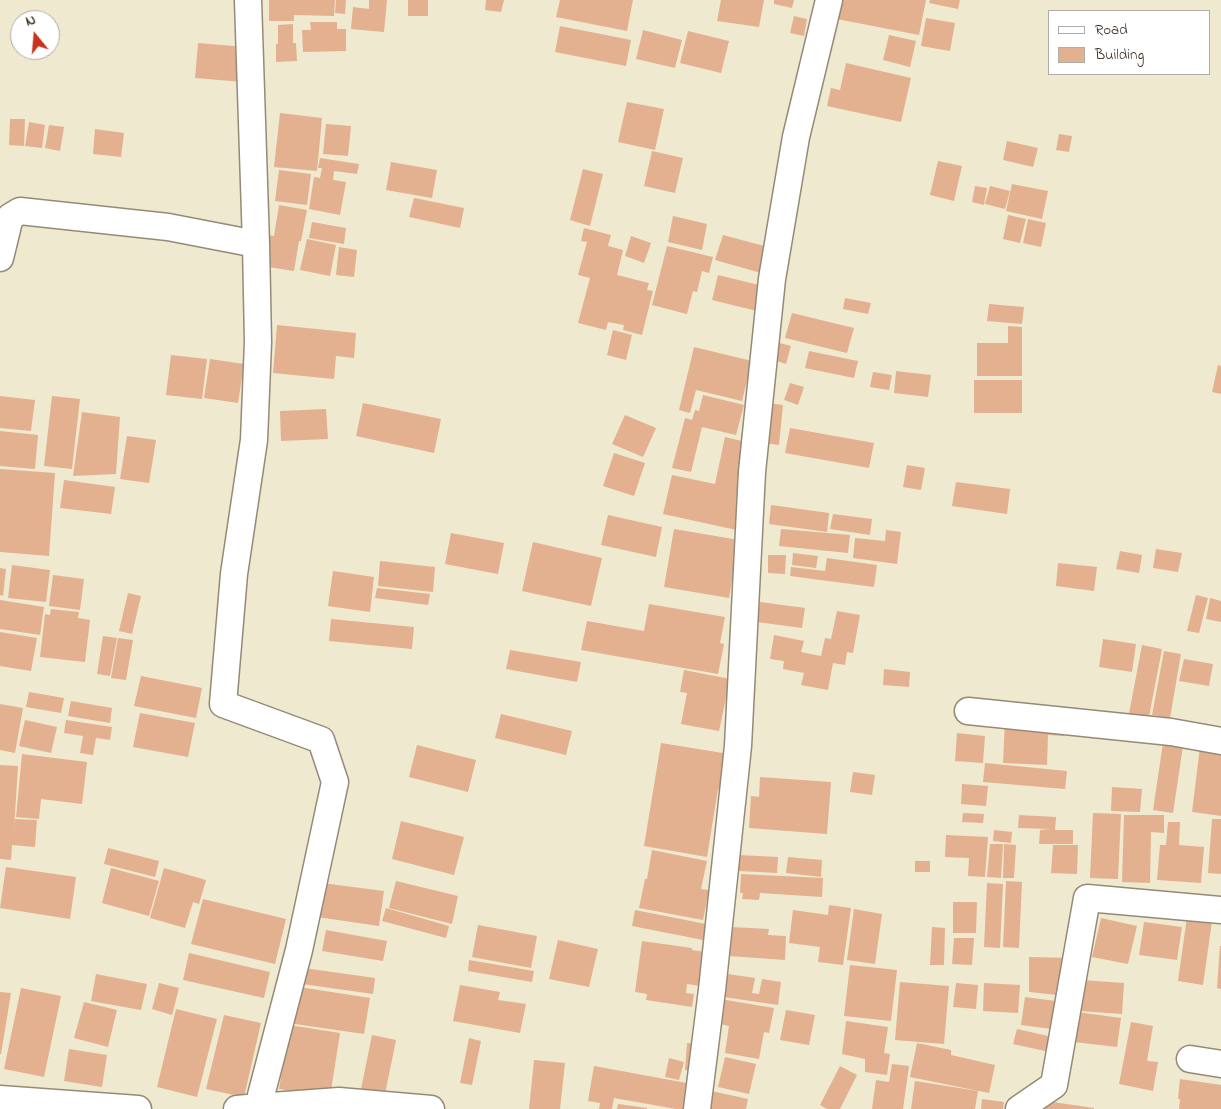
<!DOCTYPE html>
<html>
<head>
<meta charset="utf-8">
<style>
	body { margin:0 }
	#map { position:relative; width:1221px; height:1109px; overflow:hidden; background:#efe9d0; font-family:"Indie Flower",sans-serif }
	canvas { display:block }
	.legend { position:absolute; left:1048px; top:10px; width:162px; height:65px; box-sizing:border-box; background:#fff; border:1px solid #b1aaa5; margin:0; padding:6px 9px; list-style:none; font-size:15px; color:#3b2a1e }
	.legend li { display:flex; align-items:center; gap:10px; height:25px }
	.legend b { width:25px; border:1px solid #b1aaa5 }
	.north { position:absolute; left:10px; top:10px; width:50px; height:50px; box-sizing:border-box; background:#fff; border:1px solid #b1aaa5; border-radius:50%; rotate:343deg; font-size:14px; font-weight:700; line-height:20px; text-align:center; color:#3b2a1e }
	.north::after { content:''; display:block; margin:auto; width:18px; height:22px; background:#c8321e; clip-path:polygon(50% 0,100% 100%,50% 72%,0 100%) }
</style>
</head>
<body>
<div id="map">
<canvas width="1221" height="1109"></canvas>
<ul class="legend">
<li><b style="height:6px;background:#fff"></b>Road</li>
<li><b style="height:14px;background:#e3b18f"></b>Building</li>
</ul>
<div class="north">N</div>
</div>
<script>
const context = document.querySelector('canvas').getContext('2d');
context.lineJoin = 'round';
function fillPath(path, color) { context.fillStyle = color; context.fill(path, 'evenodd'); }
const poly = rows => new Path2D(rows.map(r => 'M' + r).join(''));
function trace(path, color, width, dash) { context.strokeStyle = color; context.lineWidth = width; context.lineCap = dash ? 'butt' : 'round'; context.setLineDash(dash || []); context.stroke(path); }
fillPath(poly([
	[269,0,335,0,334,16,294,15,294,21,269,21],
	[336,0,346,0,345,14,335,13],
	[369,0,387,0,384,32,351,29,353,7,369,9],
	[408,0,428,0,428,16,408,16],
	[486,0,504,0,501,12,485,10],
	[560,0,633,0,627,31,556,17],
	[721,0,764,0,759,27,717,21],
	[774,0,794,0,792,8,774,4],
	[841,0,926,0,919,35,837,19],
	[930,0,960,0,958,9,929,3],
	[794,16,807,19,804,36,790,33],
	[926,18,955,23,950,51,921,46],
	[310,22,337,22,337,29,346,29,346,51,303,52,302,30,311,30],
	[293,24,293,43,296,43,297,61,276,62,276,44,278,44,278,25],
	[560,26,631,40,626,66,555,52],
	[643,30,682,40,675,68,636,59],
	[688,31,729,41,721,73,680,63],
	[889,35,916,41,910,67,883,60],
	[198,43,246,47,243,82,195,78],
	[846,63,911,78,901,122,827,106,831,88,840,90],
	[627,102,664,109,655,150,618,142],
	[280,113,322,118,317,171,274,167],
	[10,119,25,119,24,146,9,145],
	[29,122,45,125,42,148,25,146],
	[326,124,351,126,348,156,323,154],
	[49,125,64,127,60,151,45,148],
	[95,129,124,133,121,157,93,154],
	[1059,134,1072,136,1069,152,1056,150],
	[1007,141,1038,148,1033,167,1003,160],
	[652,151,683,158,675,193,644,186],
	[320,158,359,164,357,174,334,171,333,180,346,182,340,215,309,209,314,177,320,178,322,168,318,168],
	[938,161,962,166,954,201,930,195],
	[391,162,437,170,432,198,386,190],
	[583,169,603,174,590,226,570,220],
	[279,170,311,174,307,205,275,201],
	[1012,184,1048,191,1042,219,1006,211],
	[975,186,987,188,984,205,972,202],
	[990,186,1010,191,1005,209,985,204],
	[414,198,464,208,460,228,409,217],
	[279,205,307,210,301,241,299,241,294,271,262,266,267,235,274,236],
	[1008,215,1026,219,1020,243,1003,239],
	[673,216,707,224,702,250,668,242],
	[1028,219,1046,223,1041,247,1023,243],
	[312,222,346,228,344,244,309,238],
	[584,228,611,235,608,246,623,250,617,275,649,283,647,290,653,291,642,335,623,330,624,325,608,322,606,330,578,323,590,278,578,275,587,242,581,241],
	[723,235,768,247,761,273,715,260],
	[631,236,651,243,644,263,625,256],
	[307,239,336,245,330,276,300,270],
	[667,246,713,257,709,273,702,271,697,292,693,291,687,314,652,305],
	[339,247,357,250,354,277,336,275],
	[718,275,767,287,761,312,712,300],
	[845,298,871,303,868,314,843,309],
	[989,304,1024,307,1022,324,987,321],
	[792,313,854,328,847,353,785,338],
	[277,325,356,333,354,358,336,356,334,379,273,373],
	[1008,326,1022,327,1022,376,977,376,977,343,1008,343],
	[613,330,632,335,626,360,607,355],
	[776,342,791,346,786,364,771,359],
	[694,347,752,361,742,401,696,390,690,413,679,410],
	[809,351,858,361,854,378,805,368],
	[171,355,207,359,202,399,166,395],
	[210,359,244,364,238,403,204,398],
	[1218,365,1221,366,1221,394,1212,392],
	[896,371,931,375,928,397,894,393],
	[873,372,892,375,889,390,870,387],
	[974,380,1022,380,1022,413,974,413],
	[790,383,804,387,798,405,784,400],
	[703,395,744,405,736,435,702,427,691,472,672,468,685,418,692,420,695,410,699,411],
	[0,396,35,400,31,431,0,428],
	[52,396,80,399,72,469,44,466],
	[363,403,441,419,434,453,356,436],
	[768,403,783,405,779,445,763,443],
	[326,409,328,439,281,441,280,411],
	[82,412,120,417,116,474,73,476],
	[625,415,656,428,643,457,612,444],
	[790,428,874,443,869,468,785,453],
	[0,431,38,435,35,469,0,466],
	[127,436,156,440,149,483,120,479],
	[725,437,750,443,741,531,663,514,672,475,715,484],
	[614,453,645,463,634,496,603,486],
	[907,465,925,468,921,490,903,487],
	[0,469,55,473,49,556,0,552],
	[64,480,115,487,111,514,60,508],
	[956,482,1010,489,1007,514,952,506],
	[771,505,829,513,827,532,769,524],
	[833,514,872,519,870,535,830,529],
	[608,515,662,527,656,557,601,545],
	[674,529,739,540,729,598,664,587],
	[781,529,850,535,848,553,779,546],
	[886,530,901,532,897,564,853,558,855,538,885,541],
	[451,533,504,543,498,574,445,564],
	[533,542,602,558,591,606,522,591],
	[1156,549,1182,553,1178,572,1153,568],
	[1120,551,1142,555,1139,573,1116,569],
	[793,553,818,556,816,568,792,565],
	[768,555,786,555,785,574,768,573],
	[827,558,877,565,874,587,790,576,791,567,825,571],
	[380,561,435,567,433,592,378,586],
	[1058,563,1097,567,1094,591,1056,586],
	[12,565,50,570,46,602,8,598],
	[0,568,6,569,3,596,0,595],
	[333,571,374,577,370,612,328,606],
	[53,575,84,579,80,610,49,606],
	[377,588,430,594,428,605,375,598],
	[128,593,141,596,132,634,119,631],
	[1196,595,1208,598,1199,633,1187,631],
	[1210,598,1221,601,1221,622,1206,619],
	[0,600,44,607,40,635,0,629],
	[760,602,805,608,802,628,757,622],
	[649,604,725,617,720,643,724,644,718,674,581,650,587,621,644,631],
	[51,609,79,612,78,618,90,620,85,662,40,657,45,614,50,615],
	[837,611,860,615,853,653,847,652,845,665,833,663,828,690,801,685,804,673,783,669,784,661,770,659,774,635,804,641,801,652,821,656,825,638,831,639],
	[331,619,414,627,412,649,329,641],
	[0,632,37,638,31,671,0,666],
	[103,636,117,638,110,676,97,674],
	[118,638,133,640,126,680,111,678],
	[1103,639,1136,644,1132,672,1099,667],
	[1142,645,1162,649,1148,722,1128,719],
	[510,650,581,662,577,682,506,669],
	[1164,651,1181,654,1170,718,1152,715],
	[1184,659,1213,664,1209,686,1179,681],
	[884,669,910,672,909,687,883,685],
	[684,670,730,679,719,731,681,724,687,693,680,692],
	[141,676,202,688,196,718,134,706],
	[29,692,64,698,61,713,26,707],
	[71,701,112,708,110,723,68,716],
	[0,704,23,708,15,753,0,750],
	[140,713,195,723,188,757,133,747],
	[501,714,572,731,566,755,495,738],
	[25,720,57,727,51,753,19,746],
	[66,720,112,727,110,740,96,738,93,755,80,753,83,736,64,733],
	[1005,722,1064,725,1064,736,1048,735,1047,765,1003,763],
	[957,733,985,736,983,763,955,761],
	[661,743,729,754,723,789,718,789,707,857,644,846],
	[1163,743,1183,746,1173,813,1153,810],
	[417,745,476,760,468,792,409,777],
	[1200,747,1221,749,1221,816,1192,812],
	[22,754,87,762,82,804,41,799,39,819,16,817],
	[985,763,1067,771,1065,789,983,782],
	[0,765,18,766,14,830,15,819,37,820,35,847,12,845,11,860,0,859],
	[853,772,875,775,872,795,850,792],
	[760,777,831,782,827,834,749,828,751,796,759,797],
	[962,784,988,786,986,806,961,804],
	[1112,787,1142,789,1140,812,1111,811],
	[963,813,984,814,983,823,962,822],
	[1093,813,1121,814,1118,879,1090,878],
	[1019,815,1056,817,1055,830,1073,830,1073,844,1039,844,1040,830,1050,829,1018,828],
	[1124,815,1164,815,1164,833,1151,832,1150,883,1122,882],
	[1212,819,1221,819,1221,874,1208,873],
	[401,821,464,837,454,875,392,859],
	[1168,822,1180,822,1179,845,1204,847,1201,883,1157,880,1160,845,1166,845],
	[994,830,1012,832,1011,843,993,841],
	[946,835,988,837,985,877,968,876,969,858,945,857],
	[990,844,1003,844,1001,878,987,877],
	[1004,844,1016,845,1014,878,1003,878],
	[1053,845,1078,845,1077,874,1051,873],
	[108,848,159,861,155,877,104,864],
	[652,850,707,861,701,889,709,890,703,920,639,908,645,879,647,879],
	[739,855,778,857,777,873,739,871],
	[788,857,822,860,821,877,786,873],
	[915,861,930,861,930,872,915,872],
	[6,867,76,877,70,919,0,908],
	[111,868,159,881,149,916,102,903],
	[164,868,206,880,199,904,193,902,185,928,150,918],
	[741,874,823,878,822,897,760,893,759,900,742,899,743,893,740,893],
	[396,881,458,896,452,924,389,908],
	[1006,881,1022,882,1019,948,1003,947],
	[322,883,384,891,379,926,317,917],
	[987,883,1003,884,1000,948,984,947],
	[203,899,286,919,275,964,191,944],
	[953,902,977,902,976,933,953,933],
	[829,905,851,908,843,965,818,962,820,947,789,943,793,910,828,915],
	[386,908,449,926,446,938,382,921],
	[854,909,882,914,875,964,847,960],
	[635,910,706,924,703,940,632,926],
	[1187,917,1212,921,1203,985,1178,981],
	[1101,918,1137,926,1128,964,1092,957],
	[1144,922,1182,927,1177,960,1139,955],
	[478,925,537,936,531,968,472,957],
	[731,927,769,929,768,935,786,936,785,960,729,956],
	[932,927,945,928,944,965,930,965],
	[326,930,387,941,383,961,322,951],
	[954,938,974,938,972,965,952,964],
	[558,940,598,949,589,987,549,979],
	[642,941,692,948,692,950,705,952,700,986,687,984,686,993,694,994,692,1007,646,1000,647,994,635,992],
	[1220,946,1221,946,1221,989,1217,988],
	[189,953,270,972,264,998,183,980],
	[1029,957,1072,958,1067,996,1029,992],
	[469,960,534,971,532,982,468,971],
	[850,965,897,970,891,1021,844,1016],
	[297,967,375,978,373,994,295,983],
	[721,973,755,978,752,993,759,994,762,979,781,982,778,1005,717,996],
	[96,974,147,984,141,1010,91,1001],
	[1081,980,1124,983,1122,1014,1079,1011],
	[900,982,949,986,944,1044,895,1040],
	[159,983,179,988,172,1015,152,1009],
	[956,983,978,985,976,1009,953,1007],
	[984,983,1020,985,1018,1013,983,1011],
	[460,985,500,992,498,1000,526,1004,520,1033,453,1021],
	[293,986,370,998,364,1034,288,1023],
	[21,988,61,996,44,1077,4,1069],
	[0,992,11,993,1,1054,0,1054],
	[1025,997,1063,1002,1059,1030,1021,1025],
	[720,999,774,1008,769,1033,764,1032,759,1059,725,1053,729,1026,716,1023],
	[84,1002,117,1010,108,1047,74,1038],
	[176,1009,217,1019,197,1097,157,1087],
	[786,1010,815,1015,809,1045,780,1040],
	[1077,1012,1121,1018,1117,1047,1074,1042],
	[224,1015,261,1023,244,1097,206,1089],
	[846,1021,888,1027,884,1053,890,1054,887,1075,865,1072,865,1059,842,1054],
	[1131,1022,1153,1026,1147,1061,1158,1062,1153,1091,1119,1084],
	[289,1025,340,1033,330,1097,279,1089],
	[1017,1029,1057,1038,1054,1053,1013,1044],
	[372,1035,396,1040,384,1099,360,1094],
	[469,1038,481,1041,472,1085,460,1083],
	[687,1043,700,1044,698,1071,685,1070],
	[917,1043,951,1050,951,1055,995,1065,989,1093,910,1077],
	[69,1049,107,1055,102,1087,64,1081],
	[725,1057,756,1064,749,1094,718,1087],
	[669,1058,684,1062,679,1080,665,1077],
	[534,1060,565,1063,560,1109,529,1109],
	[892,1064,909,1066,903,1109,872,1109,876,1080,889,1082],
	[594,1066,692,1084,687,1109,676,1109,614,1098,612,1109,599,1109,600,1103,588,1101],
	[840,1066,857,1075,840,1109,827,1109,820,1105],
	[1180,1079,1221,1085,1221,1109,1179,1109,1180,1099,1178,1099],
	[915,1081,978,1091,975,1109,911,1109],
	[707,1090,748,1099,746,1109,703,1109],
	[982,1099,1004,1102,1003,1109,981,1109],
	[1046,1101,1094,1108,1094,1109,1045,1109],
	[618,1104,647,1108,647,1109,617,1109]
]), '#e3b18f');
const street = poly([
	[0,258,10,217,20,211,168,227,256,244],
	[968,711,1171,732,1221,741],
	[1190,1059,1221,1064],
	[0,1099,138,1109],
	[258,1107,339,1101,431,1109],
	[237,1109,258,1107,299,950,335,782,321,740,223,704,234,574,254,440,258,342,256,244,248,0],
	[697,1109,712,990,738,746,752,472,772,279,796,137,829,0],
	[1019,1109,1054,1085,1087,898,1221,910]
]);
trace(street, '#958a77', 29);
trace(street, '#fff', 26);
</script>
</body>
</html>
